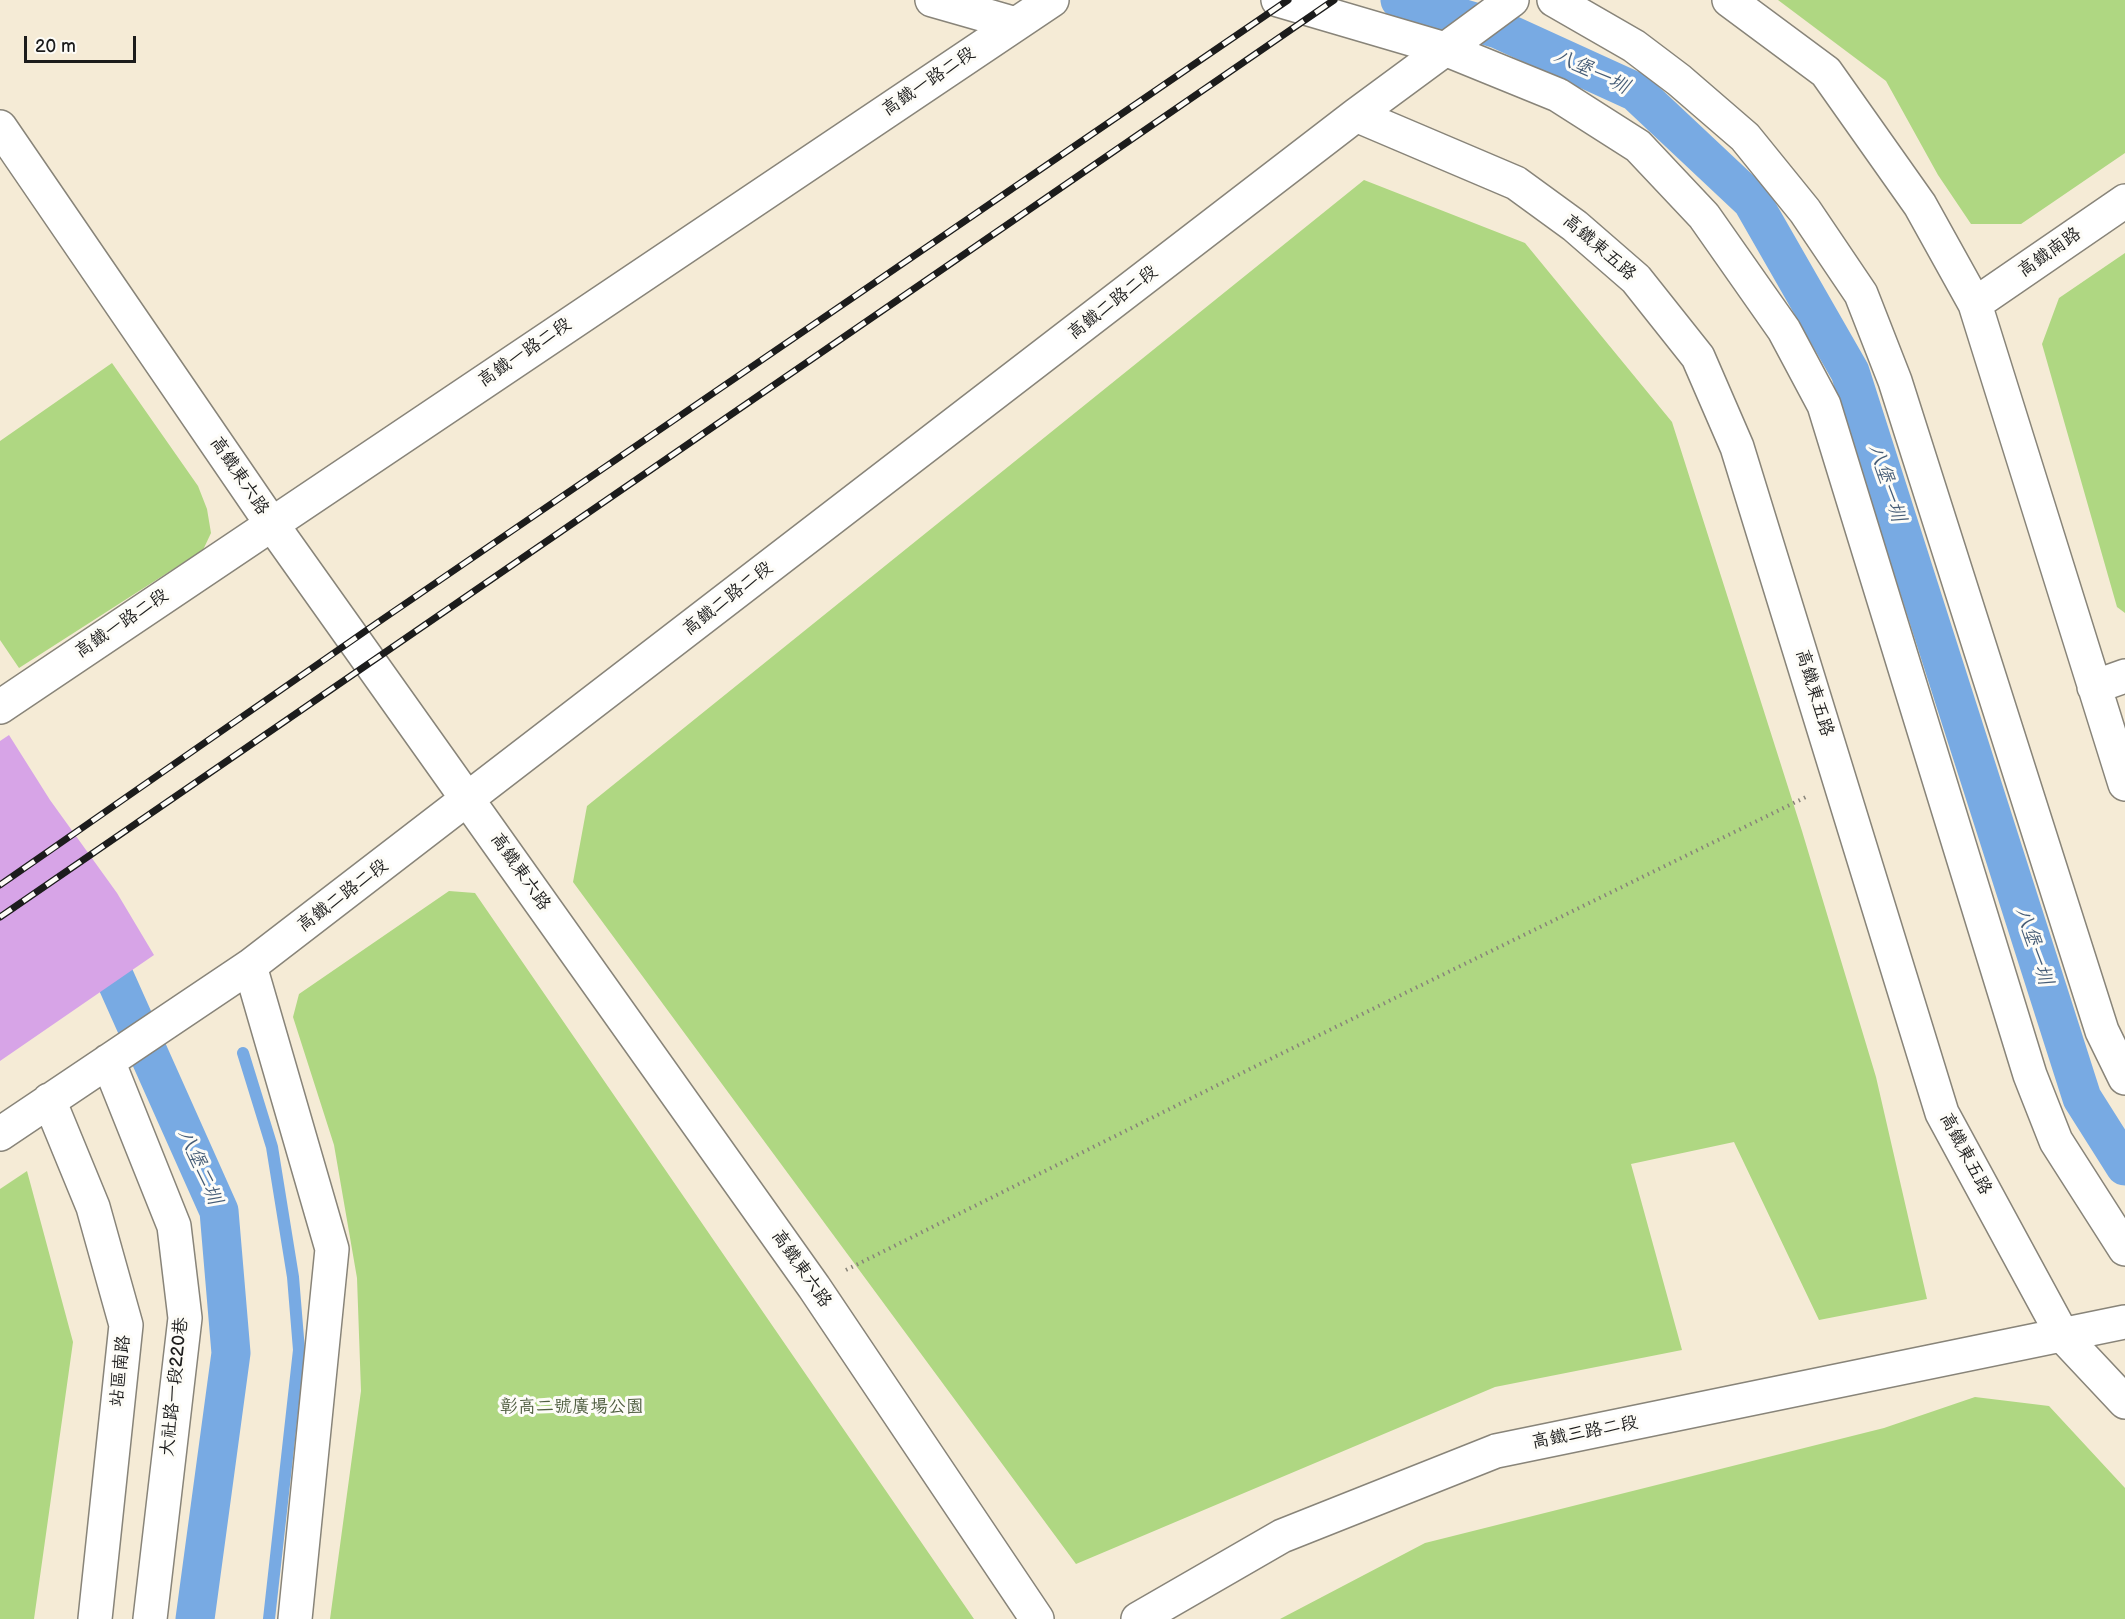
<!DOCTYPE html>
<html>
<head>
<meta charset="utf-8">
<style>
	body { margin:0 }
	#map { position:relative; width:2125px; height:1619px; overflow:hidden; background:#f5ebd6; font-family:"Balsamiq Sans",sans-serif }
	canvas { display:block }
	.scale { position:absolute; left:24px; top:36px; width:112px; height:27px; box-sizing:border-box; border:3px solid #1c1c1c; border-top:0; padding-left:8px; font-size:18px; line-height:21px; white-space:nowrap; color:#1c1c1c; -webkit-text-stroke:4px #fdfcf7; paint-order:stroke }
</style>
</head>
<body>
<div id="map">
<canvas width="2125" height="1619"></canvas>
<div class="scale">20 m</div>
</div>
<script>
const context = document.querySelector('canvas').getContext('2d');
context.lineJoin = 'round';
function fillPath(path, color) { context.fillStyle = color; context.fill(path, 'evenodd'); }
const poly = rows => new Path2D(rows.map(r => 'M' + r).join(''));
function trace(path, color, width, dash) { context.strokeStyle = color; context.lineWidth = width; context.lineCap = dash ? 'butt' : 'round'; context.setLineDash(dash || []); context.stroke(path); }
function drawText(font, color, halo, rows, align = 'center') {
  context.font = font + ' "Balsamiq Sans","LXGW WenKai TC",sans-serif'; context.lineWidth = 6; context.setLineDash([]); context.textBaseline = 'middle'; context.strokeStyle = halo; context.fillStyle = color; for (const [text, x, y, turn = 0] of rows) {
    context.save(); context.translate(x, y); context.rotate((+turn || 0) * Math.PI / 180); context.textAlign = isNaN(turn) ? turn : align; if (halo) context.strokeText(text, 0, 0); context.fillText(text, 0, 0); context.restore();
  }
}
fillPath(poly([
	[1778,0,2125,0,2125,153,2021,224,1971,224,1938,175,1886,81],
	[1364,180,1525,243,1672,422,1802,831,1876,1077,1927,1299,1819,1320,1734,1142,1631,1164,1682,1350,1495,1387,1076,1564,573,882,587,806],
	[2125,253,2125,613,2117,607,2042,344,2059,298],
	[112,363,198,486,207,509,211,533,203,550,19,668,0,640,0,441],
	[449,891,475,893,974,1619,330,1619,361,1391,357,1278,334,1145,293,1017,299,994],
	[27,1171,73,1342,34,1619,0,1619,0,1189],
	[1975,1397,2049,1406,2125,1488,2125,1619,1280,1619,1425,1543,1884,1428]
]), '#afd782');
trace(poly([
	[243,1053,272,1147,293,1277,299,1350,269,1619]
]), '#78aae3', 12);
trace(poly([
	[1400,0,1498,29,1636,92,1752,201,1850,372,2082,1098,2125,1166],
	[89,934,110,967,219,1211,231,1353,195,1619]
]), '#78aae3', 39);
fillPath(poly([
	[9,735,50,800,117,893,154,955,0,1061,0,741]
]), '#d7a4e7');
const minor = poly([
	[932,0,1016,24],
	[1278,0,1445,49,1558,95,1638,146,1704,216,1784,330,1824,405,2030,1075,2056,1141,2125,1249],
	[1554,0,1634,46,1679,80,1745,137,1805,211,1861,294,1895,381,2102,1031,2125,1078],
	[1729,0,1826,72,1920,205,1975,304,2125,784],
	[1356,115,1516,183,1575,226,1636,279,1698,357,1737,447,1942,1113,2063,1336,2125,1402],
	[0,127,271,523,814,1287,1037,1619],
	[1975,304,2125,201],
	[2094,687,2125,676],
	[0,707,1052,0],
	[250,966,332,1249,295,1619],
	[108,1061,174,1226,185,1318,150,1619],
	[49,1100,93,1207,126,1325,95,1619],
	[0,1134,250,966,1356,115,1512,0],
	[1138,1619,1282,1536,1496,1451,2125,1322]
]);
trace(minor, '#888479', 36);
trace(poly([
	[846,1270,1254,1067,1808,796]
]), '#888479', 4, [1.5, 4.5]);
trace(minor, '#fff', 33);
const rail = poly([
	[0,885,377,623,1288,0],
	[0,917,1334,0]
]);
trace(rail, '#1c1c1c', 7);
trace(rail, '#fdfcf7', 4.5, [14]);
drawText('18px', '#1c1c1c', '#fdfcf7', [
	["高鐵一路二段",929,82,-34],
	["高鐵東五路",1599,248,41],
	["高鐵南路",2050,253,-35],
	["高鐵二路二段",1113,303,-38],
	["高鐵一路二段",525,353,-34],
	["高鐵東六路",239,476,56],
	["高鐵二路二段",728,599,-38],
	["高鐵一路二段",122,624,-34],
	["高鐵東五路",1814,693,73],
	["高鐵東六路",520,872,55],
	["高鐵二路二段",343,896,-37],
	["高鐵東五路",1965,1154,62],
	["高鐵東六路",801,1269,55],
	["站區南路",121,1371,-84],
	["大社路一段220巷",175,1387,-84],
	["高鐵三路二段",1585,1433,-11]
]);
drawText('18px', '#4f5d40', '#fdfcf7', [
	["彰高二號廣場公園",572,1407]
]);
drawText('italic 20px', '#455c76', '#fdfcf7', [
	["八堡一圳",1591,72,25],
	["八堡一圳",1886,483,72],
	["八堡一圳",2033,946,72],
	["八堡二圳",199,1167,66]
]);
</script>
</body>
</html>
